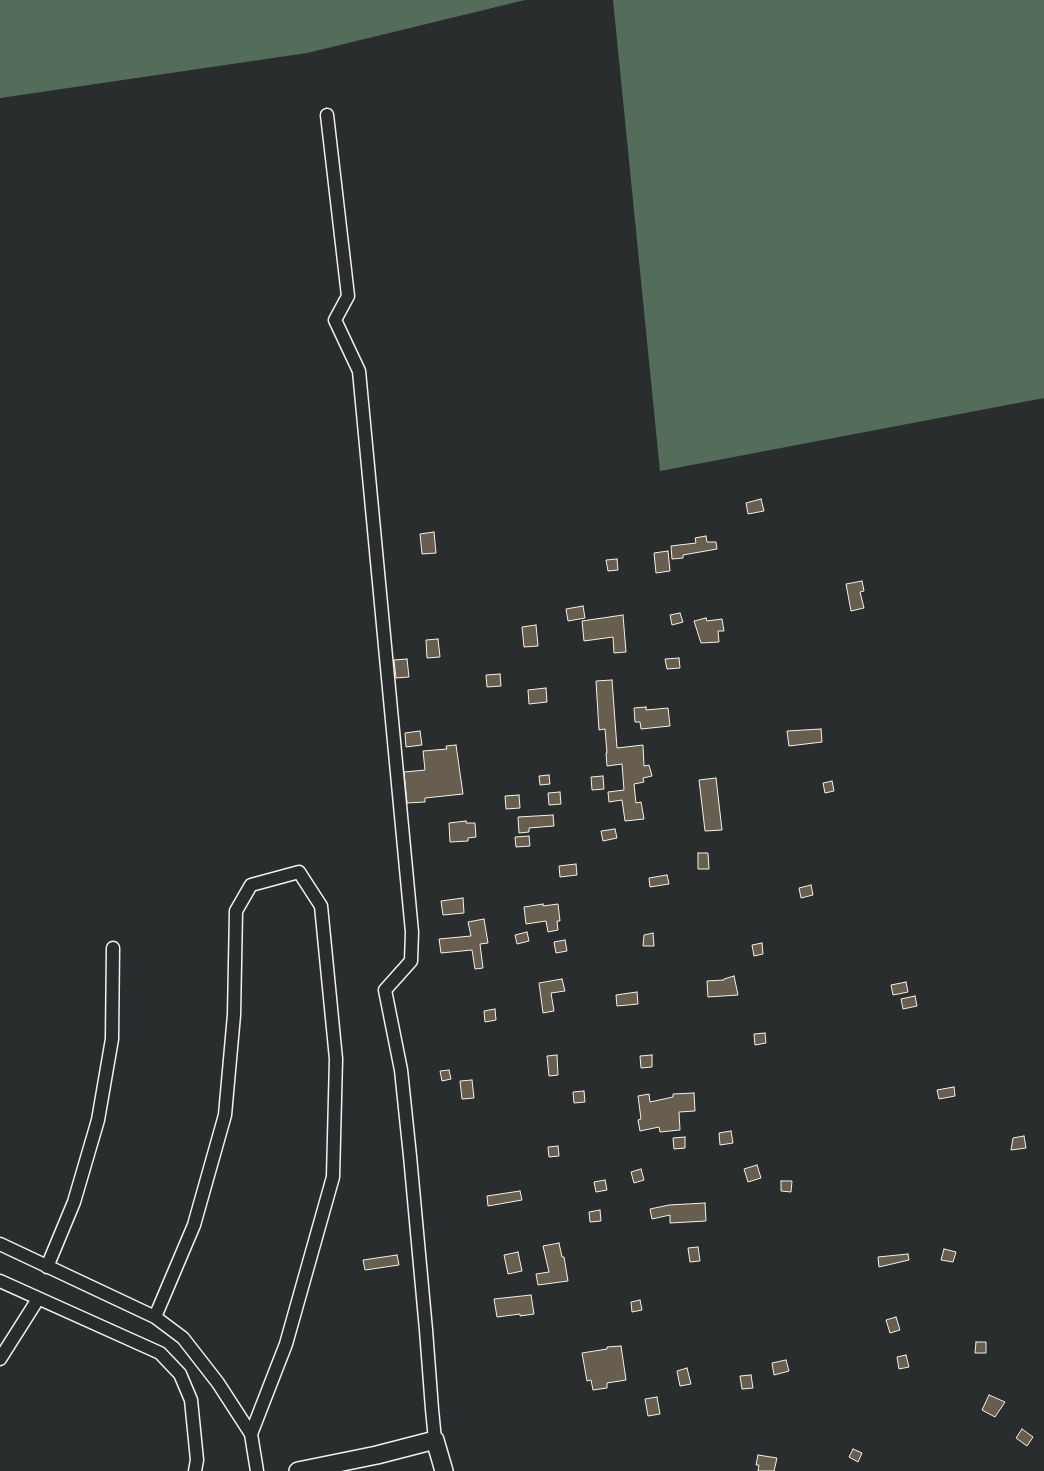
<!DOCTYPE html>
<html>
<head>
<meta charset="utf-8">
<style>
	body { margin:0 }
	canvas { display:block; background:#2a2d2e }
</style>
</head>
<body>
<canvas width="1044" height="1471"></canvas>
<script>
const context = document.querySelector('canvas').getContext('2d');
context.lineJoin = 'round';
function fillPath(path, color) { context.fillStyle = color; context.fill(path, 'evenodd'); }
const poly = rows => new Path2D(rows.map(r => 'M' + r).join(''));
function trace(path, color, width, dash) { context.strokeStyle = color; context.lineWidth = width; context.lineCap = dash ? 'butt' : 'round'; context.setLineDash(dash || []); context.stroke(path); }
fillPath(poly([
	[0,0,525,0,307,53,0,98],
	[613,0,1044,0,1044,398,660,471]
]), '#546d5b');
const building = poly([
	[761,499,764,511,748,514,746,503,761,499],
	[434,532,436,553,422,554,420,534,434,532],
	[706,536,707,542,716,542,717,549,683,555,683,558,672,559,671,546,696,543,695,538,706,536],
	[668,551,670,571,656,573,654,553,668,551],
	[617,559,618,570,608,571,606,560,617,559],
	[862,581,864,591,860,592,864,608,851,611,846,584,862,581],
	[583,606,585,618,568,621,566,609,583,606],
	[680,613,683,622,672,625,670,615,680,613],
	[623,615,626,652,614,653,613,637,584,641,582,621,623,615],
	[706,618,707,621,722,619,724,631,718,631,719,642,701,643,694,621,706,618],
	[536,625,538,646,524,647,522,627,536,625],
	[438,639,440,657,427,658,426,640,438,639],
	[679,658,680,668,667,669,665,659,679,658],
	[407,659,409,677,396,678,394,660,407,659],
	[500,674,501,686,487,687,486,675,500,674],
	[612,680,617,748,643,745,644,766,649,765,652,776,643,778,644,782,634,784,636,803,641,802,644,819,625,821,622,800,609,802,608,792,624,790,622,764,607,766,606,753,607,753,605,729,599,730,596,681,612,680],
	[546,688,547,702,529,704,528,690,546,688],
	[646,707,646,710,668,708,670,726,641,729,640,722,635,722,634,708,646,707],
	[821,729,822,742,789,746,787,731,821,729],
	[420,731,422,745,406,747,405,733,420,731],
	[456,745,463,794,425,798,425,802,407,803,404,772,425,770,423,751,447,749,446,746,456,745],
	[549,775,550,784,540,785,539,776,549,775],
	[603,776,604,789,592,790,591,777,603,776],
	[716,778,722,830,705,831,699,780,716,778],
	[832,781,834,791,825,793,823,783,832,781],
	[560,792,561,804,549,805,548,793,560,792],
	[519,795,520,808,506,809,505,796,519,795],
	[553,815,554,826,529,828,529,832,519,833,518,817,553,815],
	[466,821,466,823,475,823,476,837,468,838,468,841,450,842,449,823,466,821],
	[615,829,617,838,603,841,601,831,615,829],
	[529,836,530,846,516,847,515,837,529,836],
	[698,853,708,853,709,869,698,869,698,853],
	[576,864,577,875,560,877,559,866,576,864],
	[667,875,669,884,650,887,649,878,667,875],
	[811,885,813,895,801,898,799,888,811,885],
	[463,898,464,913,443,915,441,901,463,898],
	[543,904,543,906,558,904,560,921,557,921,558,930,548,932,546,921,526,924,524,907,543,904],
	[484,919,488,943,480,944,483,968,475,969,472,950,441,953,439,939,471,936,468,922,484,919],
	[527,932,529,941,517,944,515,935,527,932],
	[653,933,654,946,643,946,644,935,653,933],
	[565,940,567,951,556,953,554,942,565,940],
	[762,943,763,954,754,956,752,945,762,943],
	[734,976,738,995,708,997,707,981,724,980,724,979,734,976],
	[562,979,565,991,551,993,554,1011,543,1013,539,983,562,979],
	[906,982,908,992,893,995,891,985,906,982],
	[637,992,638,1004,617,1006,616,995,637,992],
	[915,996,917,1006,903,1009,901,999,915,996],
	[495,1009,496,1020,485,1022,484,1011,495,1009],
	[765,1033,766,1043,755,1045,754,1034,765,1033],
	[557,1055,558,1075,549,1076,547,1056,557,1055],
	[652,1055,652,1067,641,1068,640,1056,652,1055],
	[449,1070,451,1079,442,1081,440,1071,449,1070],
	[472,1080,474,1098,462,1099,460,1081,472,1080],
	[954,1087,955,1096,939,1099,937,1090,954,1087],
	[584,1091,585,1102,574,1103,573,1092,584,1091],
	[694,1093,695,1111,679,1112,680,1130,660,1132,659,1127,640,1131,638,1120,641,1119,638,1096,649,1094,650,1102,673,1097,673,1094,694,1093],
	[731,1131,733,1143,720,1145,719,1133,731,1131],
	[1024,1136,1026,1148,1011,1150,1013,1138,1024,1136],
	[685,1137,685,1148,674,1149,673,1138,685,1137],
	[558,1146,559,1156,549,1157,548,1147,558,1146],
	[757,1165,761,1178,748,1182,744,1169,757,1165],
	[641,1169,644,1180,634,1183,631,1172,641,1169],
	[605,1180,607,1190,596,1192,594,1182,605,1180],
	[781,1181,792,1181,791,1192,781,1191,781,1181],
	[520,1191,522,1200,488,1206,487,1196,520,1191],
	[705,1203,706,1221,670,1223,670,1215,652,1219,650,1209,669,1205,705,1203],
	[600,1210,601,1221,590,1222,589,1212,600,1210],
	[559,1243,562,1257,564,1257,568,1281,538,1285,536,1274,549,1272,543,1246,559,1243],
	[698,1247,700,1261,690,1262,688,1248,698,1247],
	[944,1249,956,1252,953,1262,941,1260,944,1249],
	[518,1252,522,1271,508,1274,504,1255,518,1252],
	[908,1254,909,1260,879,1267,878,1257,908,1254],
	[397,1255,399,1265,365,1270,363,1260,397,1255],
	[531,1295,534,1314,520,1316,520,1314,497,1317,494,1299,531,1295],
	[640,1300,642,1310,632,1312,631,1302,640,1300],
	[896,1317,900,1330,890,1333,886,1320,896,1317],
	[976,1342,986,1342,986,1353,975,1353,976,1342],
	[621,1346,626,1380,607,1383,607,1388,593,1390,591,1380,587,1381,582,1353,607,1349,607,1347,621,1346],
	[906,1355,909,1367,899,1369,897,1357,906,1355],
	[786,1360,789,1371,774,1375,772,1363,786,1360],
	[687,1368,691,1384,680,1386,677,1371,687,1368],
	[751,1375,753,1388,742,1389,740,1376,751,1375],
	[989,1395,1005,1402,995,1417,982,1410,989,1395],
	[657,1397,660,1414,648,1416,645,1399,657,1397],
	[1022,1429,1033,1437,1027,1446,1016,1438,1022,1429],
	[853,1449,862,1453,858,1462,849,1457,853,1449],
	[758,1455,777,1458,774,1471,758,1471,759,1465,756,1465,758,1455]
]);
fillPath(building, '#675e4f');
trace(building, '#f4f1e8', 1);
const minor = poly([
	[327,115,348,296,335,320,359,371,412,932,411,961,385,990,401,1070,410,1156,426,1330,432,1409,435,1440],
	[0,1244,155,1317,183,1338,218,1383,251,1434,257,1471],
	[47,1267,74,1202,98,1120,112,1039,113,948],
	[0,1281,160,1353,180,1374,191,1400,197,1460,195,1471],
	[155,1317,194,1225,225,1115,234,1015,236,911,251,885,299,872,321,906,336,1059,333,1177,286,1344,251,1434],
	[0,1359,38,1299]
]);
const secondary = poly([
	[298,1471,377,1455,435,1440,444,1471]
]);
trace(minor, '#f4f1e8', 15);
trace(secondary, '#f4f1e8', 20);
trace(minor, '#2a2d2e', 12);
trace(secondary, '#2a2d2e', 17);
</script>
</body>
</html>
